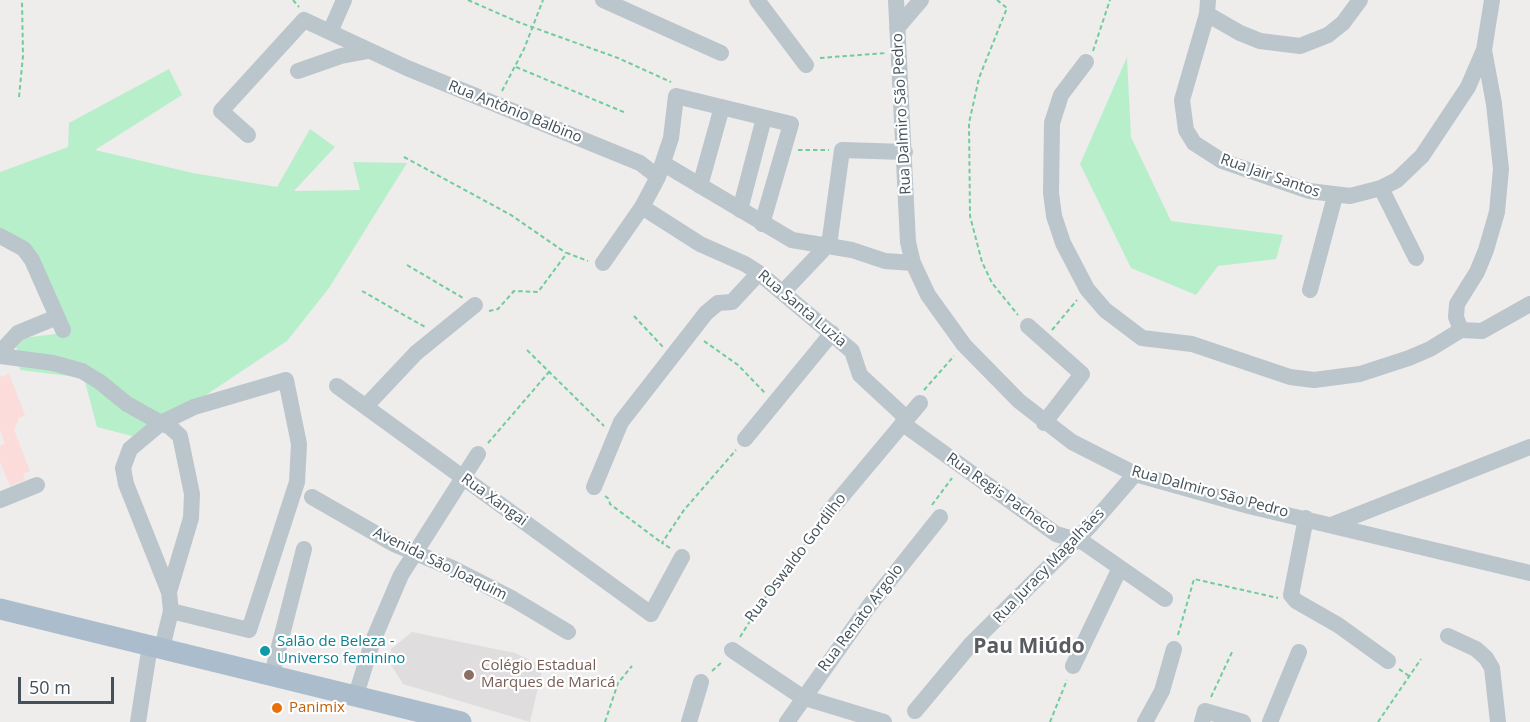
<!DOCTYPE html>
<html>
<head>
<meta charset="utf-8">
<style>
	body { margin:0 }
	#map { position:relative; width:1530px; height:722px; overflow:hidden; background:#efecec; font-family:"Open Sans",sans-serif }
	canvas { display:block }
	.scale { position:absolute; left:18px; top:677px; width:96px; height:27px; box-sizing:border-box; border:3px solid #44515a; border-top:0; padding-left:8px; font-size:18px; line-height:21px; white-space:nowrap; color:#44515a; -webkit-text-stroke:4px #fff; paint-order:stroke }
</style>
</head>
<body>
<div id="map">
<canvas width="1530" height="722"></canvas>
<div class="scale">50 m</div>
</div>
<script>
const context = document.querySelector('canvas').getContext('2d');
context.lineJoin = 'round';
function fillPath(path, color) { context.fillStyle = color; context.fill(path, 'evenodd'); }
const poly = rows => new Path2D(rows.map(r => 'M' + r).join(''));
function trace(path, color, width, dash) { context.strokeStyle = color; context.lineWidth = width; context.lineCap = dash ? 'butt' : 'round'; context.setLineDash(dash || []); context.stroke(path); }
function drawText(font, color, halo, rows, align = 'center') {
  context.font = font + ' "Open Sans",sans-serif'; context.lineWidth = 4.5; context.setLineDash([]); context.textBaseline = 'middle'; context.strokeStyle = halo; context.fillStyle = color; for (const [text, x, y, turn = 0] of rows) {
    context.save(); context.translate(x, y); context.rotate((+turn || 0) * Math.PI / 180); context.textAlign = isNaN(turn) ? turn : align; if (halo) context.strokeText(text, 0, 0); context.fillText(text, 0, 0); context.restore();
  }
}
fillPath(poly([
	[412,632,515,653,543,666,530,722,403,684,391,665,391,649]
]), '#e0ddde');
fillPath(poly([
	[9,374,25,415,19,418,14,430,30,471,23,474,25,480,10,486,0,462,0,446,5,443,0,430,0,375,2,377]
]), '#fbdcda');
fillPath(poly([
	[1127,57,1131,137,1171,221,1283,235,1276,259,1218,266,1196,295,1131,268,1080,164],
	[169,69,182,95,95,150,193,173,277,187,310,129,335,147,294,191,360,190,353,162,407,163,329,288,287,341,209,393,147,440,97,427,84,378,20,370,15,339,71,332,30,243,0,231,0,172,68,147,69,123]
]), '#b8efcb');
trace(poly([
	[293,0,299,7],
	[468,0,518,22,618,58,671,82],
	[997,0,1007,8,979,78,969,123,970,216,982,262,992,283,1018,315],
	[1093,51,1110,0],
	[820,58,886,53],
	[516,67,626,113],
	[502,91,524,49,543,0],
	[19,97,23,56,22,0],
	[798,150,829,150],
	[404,157,511,215,566,253],
	[407,265,463,298],
	[362,291,425,327],
	[489,311,498,309,514,291,538,292,567,253,588,261],
	[634,316,663,347],
	[1052,330,1077,300],
	[704,341,738,365,765,393],
	[527,350,604,426],
	[924,390,954,356],
	[488,443,549,372],
	[605,496,609,499,610,504,662,543],
	[932,505,952,478],
	[670,548,662,543,684,510,736,450],
	[1178,635,1194,579,1278,598],
	[740,637,771,588,818,526],
	[1399,669,1409,676],
	[712,671,723,661],
	[1211,697,1233,650],
	[605,722,618,683,632,666],
	[1050,722,1067,680],
	[1378,722,1421,659]
]), '#70cd9b', 2, [4.5, 3]);
trace(poly([
	[603,0,721,53],
	[757,0,806,65],
	[896,0,908,242,913,263,928,295,964,345,1019,401,1072,442,1135,474,1249,506,1530,573],
	[1208,0,1207,14,1182,100,1186,130,1194,143,1222,161,1309,191,1350,196,1381,188,1397,180,1422,156,1468,87,1484,50,1492,0],
	[1207,14,1240,33,1260,41,1300,46,1328,35,1343,23,1360,0],
	[897,28,921,0],
	[330,32,344,0],
	[1086,62,1061,95,1052,123,1051,193,1054,216,1063,243,1087,289,1105,310,1142,338,1192,344,1290,377,1314,380,1360,374,1409,358,1430,349,1461,330,1482,331,1530,304],
	[298,71,341,56,368,51],
	[248,135,221,111,304,20,407,68,640,163,658,177],
	[664,164,792,240,852,250,885,261,913,263],
	[700,186,722,107],
	[1381,188,1416,258],
	[642,207,700,244,745,264,759,273,852,351,860,375,902,414,906,426,1056,534,1083,542,1165,599],
	[740,210,764,118],
	[0,236,24,249,32,260,63,330],
	[603,263,642,207,658,177,671,138,676,96,791,124,762,224],
	[1310,290,1335,196],
	[783,292,822,251,830,238,842,150,905,152],
	[1028,326,1082,374,1044,423],
	[1461,330,1456,317,1457,304,1477,272,1486,250,1497,212,1501,169,1494,104,1484,50],
	[0,356,53,363,82,371,100,382,127,404,161,423,194,407,286,380,299,444,297,482,249,630,171,611],
	[3,356,6,346,18,333,57,317],
	[337,386,651,614,682,557],
	[366,406,416,353,475,305],
	[745,439,832,333],
	[594,487,621,422,706,313,718,303,732,302,759,273],
	[312,497,394,544,452,568,513,599,568,632],
	[0,500,37,485],
	[827,514,920,403],
	[1306,518,1291,595,1296,601,1338,625,1388,661],
	[1334,524,1530,447],
	[1448,636,1476,649,1486,658,1492,668,1498,722],
	[162,648,171,611,169,592,191,518,192,494,180,436,170,427,161,423,130,449,123,468,126,484,169,592],
	[732,650,802,697,884,722],
	[1073,666,1120,568],
	[272,674,304,549],
	[356,695,372,643,401,575,478,454],
	[915,711,971,644,1090,526,1135,474],
	[138,722,150,645],
	[689,722,701,682],
	[787,722,869,606,940,517],
	[1145,722,1162,691,1174,649],
	[1202,722,1205,711,1243,722],
	[1270,722,1299,652]
]), '#bac5cc', 16);
trace(poly([
	[0,609,461,722]
]), '#abbdcc', 21);
for (const [x, y, r, color] of [
	[265,651,6,"#0f9aa8"],
	[469,675,6,"#8d6e63"],
	[277,708,6,"#e8710a"]
]) { const dot = new Path2D(); dot.arc(x, y, r, 0, 2 * Math.PI); context.fillStyle = color; context.fill(dot); trace(dot, '#fff', 2); }
drawText('15px', '#44515a', '#fff', [
	["Rua Antônio Balbino",515,112,22],
	["Rua Dalmiro São Pedro",902,114,-93],
	["Rua Jair Santos",1270,176,19],
	["Rua Santa Luzia",802,309,40],
	["Rua Dalmiro São Pedro",1210,492,15],
	["Rua Regis Pacheco",1001,494,35],
	["Rua Xangai",494,500,36],
	["Rua Oswaldo Gordilho",796,558,-53],
	["Avenida São Joaquim",440,564,26],
	["Rua Juracy Magalhães",1049,566,-46],
	["Rua Renato Argolo",861,618,-53]
]);
drawText('15px', '#0d838f', '#fff', [
	["Salão de Beleza -",277,642],
	["Universo feminino",277,659]
], 'left');
drawText('15px', '#785e54', '#fff', [
	["Colégio Estadual",481,666],
	["Marques de Maricá",481,683]
], 'left');
drawText('15px', '#c56008', '#fff', [
	["Panimix",289,708]
], 'left');
drawText('bold 21px', '#595d61', '#fff', [
	["Pau Miúdo",1029,647]
]);
</script>
</body>
</html>
